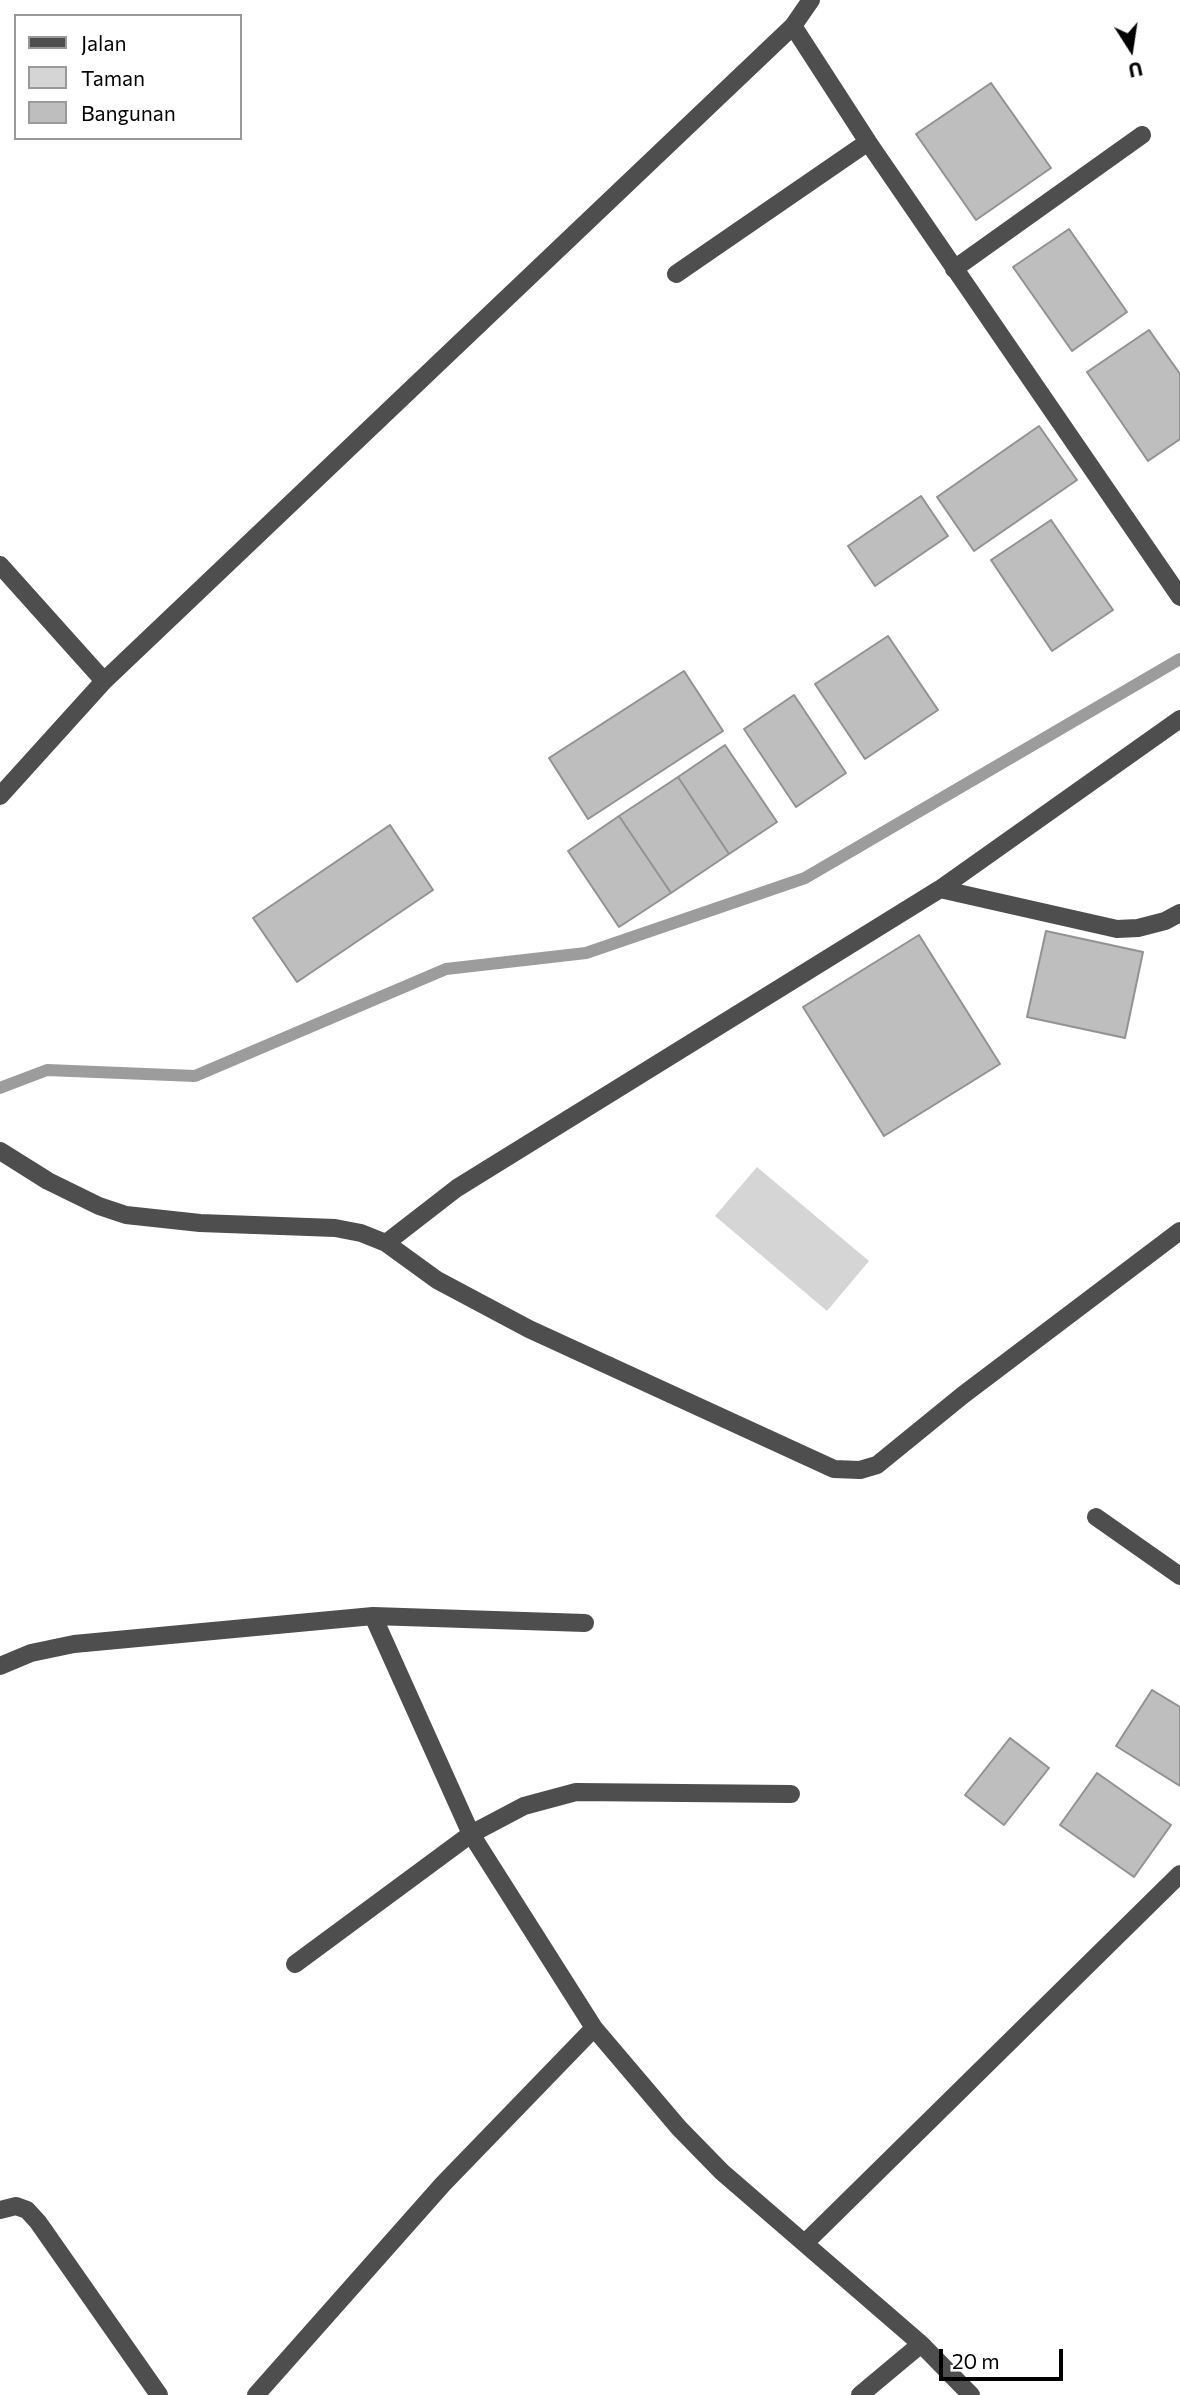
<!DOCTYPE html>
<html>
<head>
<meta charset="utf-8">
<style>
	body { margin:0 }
	#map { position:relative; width:1180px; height:2395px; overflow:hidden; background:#fff; font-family:Commissioner,sans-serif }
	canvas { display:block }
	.legend { position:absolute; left:14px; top:14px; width:228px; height:126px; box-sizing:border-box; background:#fff; border:2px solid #999; margin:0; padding:9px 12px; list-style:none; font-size:21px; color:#000 }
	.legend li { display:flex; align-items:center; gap:14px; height:35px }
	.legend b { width:35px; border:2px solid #999 }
	.north { position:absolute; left:1096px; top:14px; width:70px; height:70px; -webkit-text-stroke:5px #fff; paint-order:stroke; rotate:168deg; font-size:19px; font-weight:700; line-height:28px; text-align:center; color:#000 }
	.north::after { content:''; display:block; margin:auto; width:24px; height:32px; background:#000; clip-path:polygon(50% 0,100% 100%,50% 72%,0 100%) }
	.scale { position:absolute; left:939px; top:2349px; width:124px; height:32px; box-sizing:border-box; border:4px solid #000; border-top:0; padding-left:9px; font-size:21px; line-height:24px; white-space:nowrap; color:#000; -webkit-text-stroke:5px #fff; paint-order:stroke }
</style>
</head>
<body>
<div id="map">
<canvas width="1180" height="2395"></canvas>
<ul class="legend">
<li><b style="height:9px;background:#4e4e4e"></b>Jalan</li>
<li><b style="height:19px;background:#d5d5d5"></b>Taman</li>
<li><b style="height:19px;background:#bebebe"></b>Bangunan</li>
</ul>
<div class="north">U</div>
<div class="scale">20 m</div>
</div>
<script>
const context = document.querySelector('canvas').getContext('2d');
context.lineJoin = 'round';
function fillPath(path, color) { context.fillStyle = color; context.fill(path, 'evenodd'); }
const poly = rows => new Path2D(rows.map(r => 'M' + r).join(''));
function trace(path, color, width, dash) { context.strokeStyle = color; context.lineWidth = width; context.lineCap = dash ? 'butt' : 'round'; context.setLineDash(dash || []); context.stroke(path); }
fillPath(poly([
	[757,1167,869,1261,827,1311,715,1216]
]), '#d5d5d5');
trace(poly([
	[0,1088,47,1070,195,1076,446,969,586,953,805,878,1180,659]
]), '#9c9c9c', 12);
const building = poly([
	[991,83,1051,168,976,220,916,134,991,83],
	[1069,229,1127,312,1072,351,1013,267,1069,229],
	[1149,330,1180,374,1180,439,1148,461,1087,372,1149,330],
	[1039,426,1077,480,974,551,937,497,1039,426],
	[921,496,948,536,875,586,848,546,921,496],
	[1051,520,1113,610,1052,651,991,560,1051,520],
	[888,636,938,710,865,759,815,684,888,636],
	[684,671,723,731,588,819,549,758,684,671],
	[794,695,846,773,796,807,744,729,794,695],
	[725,745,777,822,729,854,678,777,725,745],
	[678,777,729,854,671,893,619,816,678,777],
	[619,816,671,893,619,927,568,851,619,816],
	[390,825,433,890,297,982,253,918,390,825],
	[1046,931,1143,952,1125,1038,1027,1017,1046,931],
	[919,935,1000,1064,884,1136,803,1007,919,935],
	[1152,1690,1180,1707,1180,1786,1116,1746,1152,1690],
	[1010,1738,1049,1768,1004,1825,965,1795,1010,1738],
	[1097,1773,1171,1825,1134,1877,1060,1825,1097,1773]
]);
fillPath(building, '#bebebe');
trace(building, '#929292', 2);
trace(poly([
	[793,26,868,142,1180,597],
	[954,269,1142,135],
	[676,274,868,142],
	[0,565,104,681],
	[1180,719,940,889,457,1188,386,1243,437,1280,529,1329,834,1469,860,1470,877,1465,963,1395,1180,1231],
	[0,796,104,681,793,26,811,0],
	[940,889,1117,929,1138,928,1165,921,1180,913],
	[0,1151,48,1181,99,1206,126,1215,200,1223,335,1228,361,1233,386,1243],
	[1096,1517,1180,1576],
	[373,1616,471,1834,594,2028,679,2128,722,2172,921,2344,971,2395],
	[0,1666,31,1653,74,1644,373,1616,585,1623],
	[295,1964,471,1834,524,1806,576,1792,791,1794],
	[0,2210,16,2206,27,2210,38,2222,159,2395],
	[806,2242,1180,1874],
	[256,2395,443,2184,594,2028],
	[860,2395,921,2344]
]), '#4e4e4e', 18);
</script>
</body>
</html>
